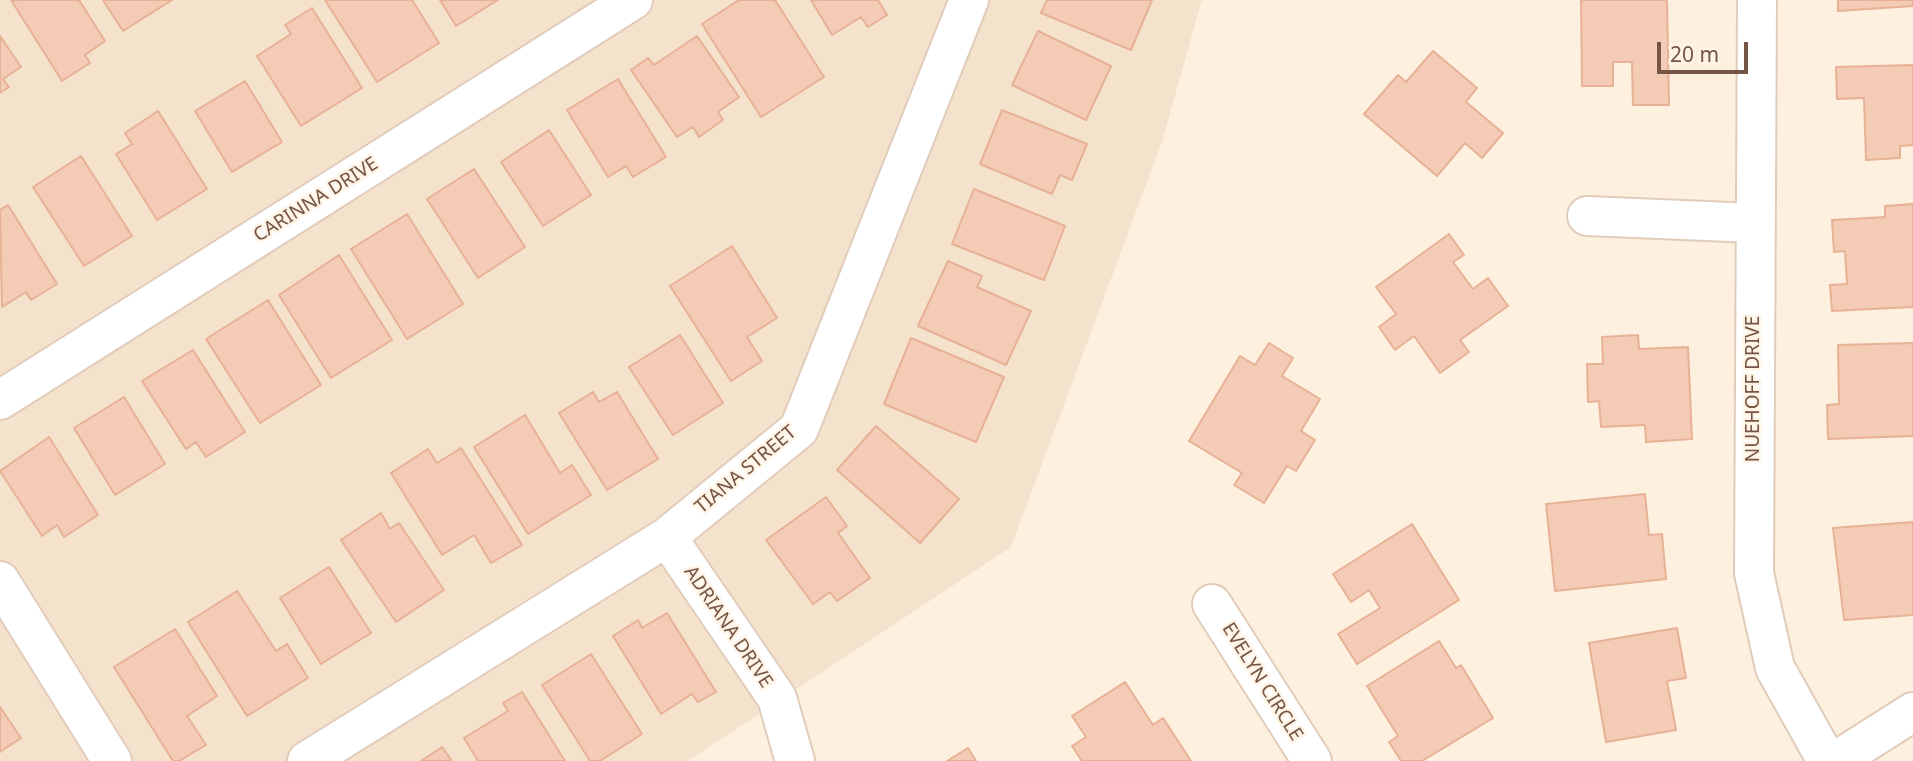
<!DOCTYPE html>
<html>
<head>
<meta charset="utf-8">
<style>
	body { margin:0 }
	#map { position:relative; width:1913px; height:761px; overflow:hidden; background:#fdf0df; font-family:"Noto Sans",sans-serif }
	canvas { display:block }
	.scale { position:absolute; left:1657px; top:42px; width:91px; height:32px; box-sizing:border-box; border:4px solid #745546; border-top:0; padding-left:9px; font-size:21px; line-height:24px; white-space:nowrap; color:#745546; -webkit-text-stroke:5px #fff4e6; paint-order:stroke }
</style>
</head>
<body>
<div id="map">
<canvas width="1913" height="761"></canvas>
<div class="scale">20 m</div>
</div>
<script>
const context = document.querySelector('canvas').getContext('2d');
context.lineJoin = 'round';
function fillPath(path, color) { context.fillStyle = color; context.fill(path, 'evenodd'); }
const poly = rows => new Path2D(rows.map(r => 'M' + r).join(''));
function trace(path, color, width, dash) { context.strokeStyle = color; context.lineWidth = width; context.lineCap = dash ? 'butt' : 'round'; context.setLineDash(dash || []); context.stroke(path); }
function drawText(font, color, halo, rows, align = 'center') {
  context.font = font + ' "Noto Sans",sans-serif'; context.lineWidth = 5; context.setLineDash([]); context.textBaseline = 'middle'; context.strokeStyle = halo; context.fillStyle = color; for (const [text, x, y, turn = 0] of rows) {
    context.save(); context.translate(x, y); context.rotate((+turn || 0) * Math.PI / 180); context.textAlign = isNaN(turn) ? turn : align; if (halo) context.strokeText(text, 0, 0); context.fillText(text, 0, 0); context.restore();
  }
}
fillPath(poly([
	[0,0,1202,0,1162,142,1011,547,688,761,0,761]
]), '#f5e2cd');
const building = poly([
	[11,0,79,0,105,41,85,55,90,63,62,81,11,0],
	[103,0,172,0,123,31,103,0],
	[325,0,412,0,439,43,377,82,325,0],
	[440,0,498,0,456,26,440,0],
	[739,0,775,0,824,77,761,117,702,24,739,0],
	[811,0,878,0,887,15,868,27,861,17,832,35,811,0],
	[1047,0,1152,0,1131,50,1041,13,1047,0],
	[1581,0,1667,0,1669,105,1633,105,1632,62,1613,62,1613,86,1582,86,1581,0],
	[1838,0,1913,0,1913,6,1838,11,1838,0],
	[312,8,362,88,301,126,257,56,291,34,285,25,312,8],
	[1038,31,1111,66,1086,120,1012,85,1038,31],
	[0,36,21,67,3,79,9,87,0,93,0,36],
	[697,36,739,97,718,112,723,120,699,137,693,127,677,137,631,70,648,58,654,65,697,36],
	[1433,51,1477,88,1466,102,1503,133,1482,158,1465,143,1437,176,1364,114,1398,75,1406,82,1433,51],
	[1913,65,1913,145,1900,146,1900,158,1866,160,1864,98,1837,99,1836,67,1913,65],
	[618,79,666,157,633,177,626,166,608,177,567,110,618,79],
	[245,81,282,142,232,172,195,111,245,81],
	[1002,110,1087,144,1072,180,1060,175,1052,194,980,164,1002,110],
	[158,111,207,189,157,220,116,154,132,144,125,133,158,111],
	[549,130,591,195,543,226,501,162,549,130],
	[81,156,132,236,84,266,33,187,81,156],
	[474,169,525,247,478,278,427,199,474,169],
	[974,189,1065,226,1044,280,952,244,974,189],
	[1913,204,1913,307,1832,311,1830,285,1847,284,1845,251,1834,252,1832,220,1885,217,1885,206,1913,204],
	[8,205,57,284,31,300,26,292,2,307,0,210,8,205],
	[407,214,463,304,407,339,351,249,407,214],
	[1449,234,1464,255,1453,262,1473,289,1488,278,1508,306,1460,340,1469,352,1440,373,1414,336,1395,350,1379,327,1396,314,1376,287,1449,234],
	[732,246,777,318,747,337,762,361,731,381,670,286,732,246],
	[339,255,392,340,331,378,279,295,339,255],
	[948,261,982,276,977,287,1031,311,1006,365,918,326,948,261],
	[268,300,321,385,260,423,206,339,268,300],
	[680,335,723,403,673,435,629,367,680,335],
	[1638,335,1639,349,1688,347,1692,439,1646,442,1645,425,1601,427,1599,401,1588,402,1587,364,1603,364,1602,337,1638,335],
	[911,338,1004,377,976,442,884,404,911,338],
	[1269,343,1293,358,1282,376,1320,399,1301,431,1315,440,1296,471,1287,466,1264,503,1234,485,1242,473,1189,441,1240,356,1255,365,1269,343],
	[1913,343,1913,436,1828,439,1827,405,1839,404,1838,345,1913,343],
	[193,350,245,432,206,457,196,442,186,449,142,381,193,350],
	[593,392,599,402,617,392,658,459,607,490,559,413,593,392],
	[124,397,165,464,115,495,74,428,124,397],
	[525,415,560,473,572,465,591,495,528,534,474,447,525,415],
	[876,426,959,499,920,543,837,470,876,426],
	[49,437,98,515,64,537,57,525,42,536,0,471,49,437],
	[461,448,522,545,491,563,474,535,442,555,391,473,428,449,437,463,461,448],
	[1645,494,1649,535,1662,534,1666,579,1555,591,1546,504,1645,494],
	[826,497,847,526,838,533,870,578,837,601,830,592,813,604,766,540,826,497],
	[381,513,390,529,399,523,444,590,396,622,341,540,381,513],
	[1913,522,1913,615,1844,620,1833,528,1913,522],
	[1412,524,1459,600,1357,664,1338,634,1380,608,1369,590,1351,602,1333,574,1412,524],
	[329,567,371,633,321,664,280,598,329,567],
	[237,591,276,651,287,644,308,678,247,716,188,622,237,591],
	[667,613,716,692,698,702,692,694,661,714,613,636,638,620,642,628,667,613],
	[1677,628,1686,678,1667,681,1676,730,1606,742,1589,643,1677,628],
	[175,629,217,696,187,716,206,745,179,761,173,761,114,667,175,629],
	[1439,641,1456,668,1461,665,1493,718,1422,761,1401,761,1389,742,1398,736,1367,686,1439,641],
	[591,654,642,734,600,761,590,761,542,685,591,654],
	[1125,682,1153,725,1163,718,1191,761,1082,761,1072,746,1086,737,1072,716,1125,682],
	[522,692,565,761,478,761,464,738,508,711,503,703,522,692],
	[0,707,21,738,0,752,0,707],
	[442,747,452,761,421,761,442,747],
	[968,748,976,761,947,761,968,748]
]);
fillPath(building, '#f4ccb5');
trace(building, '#e7b195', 2);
const minor = poly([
	[1757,0,1754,573,1775,668,1827,761],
	[1587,216,1755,223],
	[0,400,633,0],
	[667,537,777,698,795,761],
	[0,581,112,761],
	[1212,604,1312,761],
	[307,761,667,537,799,429,969,0],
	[1836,761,1913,712]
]);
trace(minor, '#e1ccbb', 42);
trace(minor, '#fff', 38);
drawText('19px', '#745546', '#fff4e6', [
	["CARINNA DRIVE",316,200,-32],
	["NUEHOFF DRIVE",1754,389,-90],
	["TIANA STREET",746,470,-40],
	["ADRIANA DRIVE",728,627,56],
	["EVELYN CIRCLE",1262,682,58]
]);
</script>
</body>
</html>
